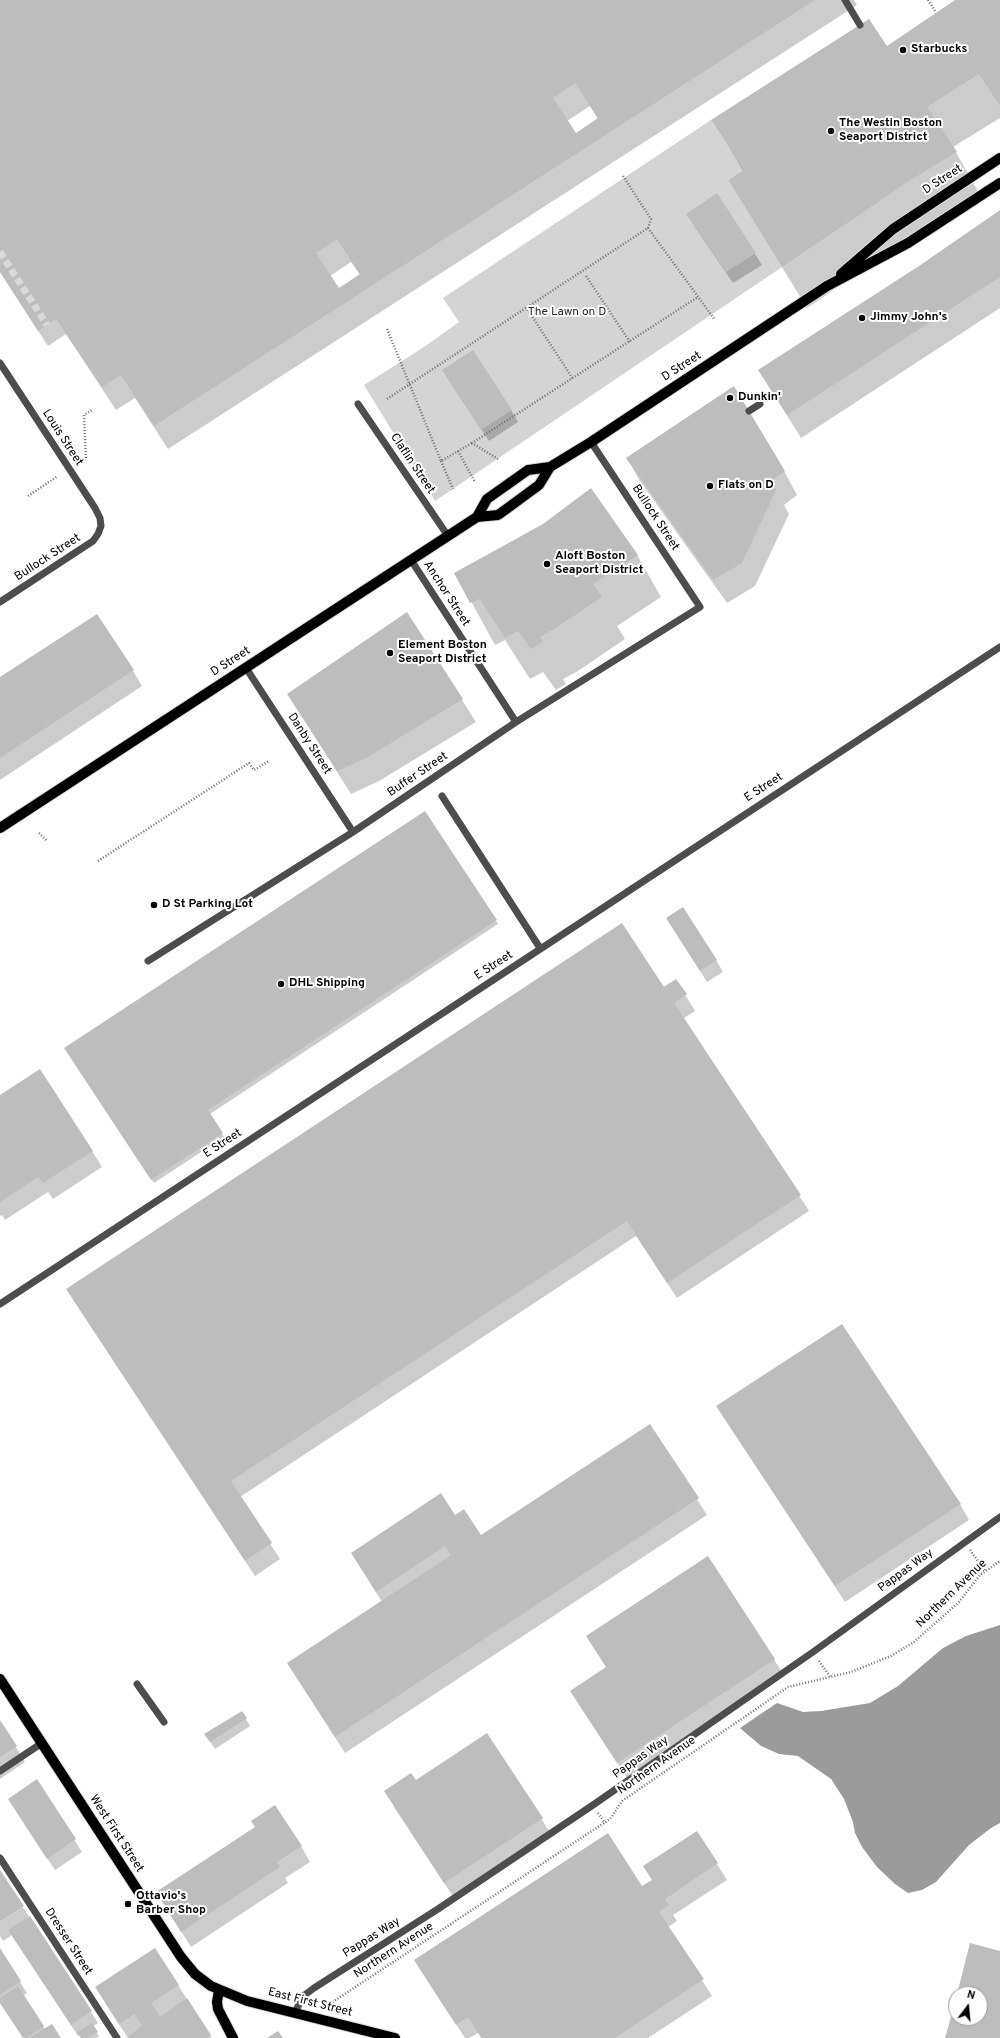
<!DOCTYPE html>
<html>
<head>
<meta charset="utf-8">
<style>
	body { margin:0 }
	#map { position:relative; width:1000px; height:2038px; overflow:hidden; background:#fff; font-family:Overpass,sans-serif }
	canvas { display:block }
	.north { position:absolute; left:948px; top:1986px; width:40px; height:40px; box-sizing:border-box; background:#fff; border:1px solid #999; border-radius:50%; rotate:16deg; font-size:11px; font-weight:700; line-height:16px; text-align:center; color:#000 }
	.north::after { content:''; display:block; margin:auto; width:14px; height:18px; background:#000; clip-path:polygon(50% 0,100% 100%,50% 72%,0 100%) }
</style>
</head>
<body>
<div id="map">
<canvas width="1000" height="2038"></canvas>
<div class="north">N</div>
</div>
<script>
const context = document.querySelector('canvas').getContext('2d');
context.lineJoin = 'round';
function fillPath(path, color) { context.fillStyle = color; context.fill(path, 'evenodd'); }
const poly = rows => new Path2D(rows.map(r => 'M' + r).join(''));
function trace(path, color, width, dash) { context.strokeStyle = color; context.lineWidth = width; context.lineCap = dash ? 'butt' : 'round'; context.setLineDash(dash || []); context.stroke(path); }
function drawText(font, color, halo, rows, align = 'center') {
  context.font = font + ' Overpass,sans-serif'; context.lineWidth = 4; context.setLineDash([]); context.textBaseline = 'middle'; context.strokeStyle = halo; context.fillStyle = color; for (const [text, x, y, turn = 0] of rows) {
    context.save(); context.translate(x, y); context.rotate((+turn || 0) * Math.PI / 180); context.textAlign = isNaN(turn) ? turn : align; if (halo) context.strokeText(text, 0, 0); context.fillText(text, 0, 0); context.restore();
  }
}
fillPath(poly([
	[711,120,744,170,728,180,782,267,435,501,364,385,424,347,459,322,443,298]
]), '#d4d4d4');
fillPath(poly([
	[1000,1625,1000,1823,991,1828,969,1845,936,1882,922,1890,908,1893,895,1884,877,1867,862,1847,855,1833,853,1822,844,1799,831,1779,798,1756,779,1754,761,1746,740,1728,777,1703,803,1712,821,1711,870,1703,898,1686,943,1648,966,1636]
]), '#9b9b9b');
fillPath(poly([
	[0,0,854,0,857,5,168,449,135,398,116,410,66,334,48,346,0,272],
	[590,106,598,119,576,134,567,121],
	[351,262,360,275,339,289,330,276],
	[957,0,1000,0,1000,118,953,147,980,195,937,220,807,308,729,180,743,171,713,120,886,47],
	[717,195,762,265,733,283,694,226],
	[1000,211,1000,308,801,438,759,370,919,267],
	[450,382,511,410,518,422,489,441],
	[627,458,784,471,797,495,784,505,789,514,755,586,727,603,640,481],
	[544,525,637,555,661,597,617,626,625,639,578,671,563,679,566,684,556,690,543,672,530,679,505,640,495,645,456,574],
	[407,614,476,722,379,781,351,794,288,694],
	[133,671,142,686,0,780,0,678],
	[425,812,498,924,210,1114,224,1137,154,1183,67,1051],
	[674,930,716,960,723,972,707,982],
	[676,980,695,1011,684,1018,809,1211,677,1298,636,1236,240,1497,280,1559,255,1576,77,1305],
	[0,1097,92,1151,102,1167,53,1199,48,1192,5,1220,2,1215,0,1216],
	[727,1422,960,1504,969,1520,845,1602],
	[650,1426,707,1515,345,1753,288,1664,382,1602,352,1553,455,1516,481,1536],
	[707,1557,784,1675,627,1778,571,1691,607,1668,587,1636],
	[242,1712,250,1726,215,1749,206,1735],
	[0,1721,25,1762,0,1779],
	[487,1734,551,1834,454,1898,394,1807],
	[37,1781,82,1852,55,1870,16,1811],
	[697,1832,727,1880,673,1915,677,1921,668,1927,712,1996,648,2038,481,2038,478,2033,469,2038,465,2038,415,1961,642,1887,653,1880],
	[301,1846,310,1862,285,1878,288,1883,191,1947,157,1893],
	[0,1872,98,2023,93,2026,99,2036,96,2038,82,2038,80,2035,78,2036,12,1935,3,1941,0,1936],
	[0,1950,27,1993,23,1996,45,2029,60,2038,24,2038,0,2003],
	[178,1985,212,2038,128,2038,105,2003]
]), '#0003');
fillPath(poly([
	[0,0,815,0,154,426,121,375,102,387,56,319,38,331,0,272],
	[575,83,598,118,576,133,553,98],
	[337,239,360,274,339,288,316,253],
	[955,0,1000,0,1000,106,979,74,927,107,957,152,912,179,782,267,728,180,744,170,711,120,869,19,887,46],
	[717,193,756,253,726,272,686,214],
	[1000,210,1000,277,787,415,758,370,919,266],
	[473,350,512,410,481,430,442,370],
	[734,386,785,471,771,481,776,490,742,563,713,580,626,458],
	[591,488,638,555,593,584,602,597,554,629,540,637,543,642,531,649,518,631,505,638,480,599,470,603,454,573,543,524],
	[407,612,463,699,366,758,337,771,287,694],
	[97,614,134,670,0,758,0,677],
	[425,811,497,920,208,1110,223,1133,151,1180,64,1048],
	[683,907,717,960,700,971,666,918],
	[622,923,664,987,676,979,687,994,674,1003,801,1195,667,1283,627,1221,231,1481,272,1543,245,1561,66,1289],
	[40,1069,93,1151,43,1183,38,1177,0,1202,0,1095],
	[842,1324,961,1504,835,1586,716,1406],
	[650,1424,699,1498,335,1737,287,1663,451,1555,445,1546,376,1592,351,1553,441,1493,455,1515,464,1509,481,1535],
	[708,1556,775,1659,617,1763,570,1691,606,1667,586,1636],
	[242,1711,247,1718,210,1742,204,1734],
	[0,1720,17,1746,0,1757],
	[487,1733,543,1818,444,1883,384,1791,411,1773,416,1780],
	[37,1779,76,1839,47,1859,8,1799],
	[275,1805,302,1846,277,1862,280,1867,181,1932,156,1892,255,1827,251,1821],
	[697,1831,718,1863,665,1899,669,1905,659,1912,704,1979,615,2038,482,2038,468,2017,456,2025,414,1960,608,1833,642,1886,652,1880,643,1866],
	[0,1870,24,1906,0,1921],
	[30,1916,92,2011,71,2025,8,1930],
	[970,1943,1000,1951,1000,2038,945,2038,956,1999,956,2018,980,2018,980,1994,957,1994],
	[0,1948,21,1981,0,1995],
	[155,1948,179,1985,151,2003,160,2017,187,1998,211,2035,207,2038,128,2038,127,2037,142,2026,134,2014,119,2024,95,1987],
	[18,1986,44,2026,26,2038,23,2038,0,2003,0,1998],
	[92,2023,98,2032,88,2038,81,2038,77,2032],
	[52,2024,61,2038,29,2038],
	[278,2031,283,2038,267,2038]
]), '#bdbdbd');
trace(poly([
	[0,252,47,325]
]), '#d9d9d9', 7, [7, 3.5]);
const major = poly([
	[841,274,893,229,1000,158],
	[477,517,487,499,528,470,550,467,591,442,827,286,908,243,1000,183],
	[0,828,477,517,498,515,505,510,539,485,550,467],
	[0,1679,181,1957,195,1974,211,1986,247,2001,395,2038],
	[219,1990,217,2002,218,2009,233,2038]
]);
trace(major, '#dbdbdb', 12);
trace(poly([
	[928,0,936,12],
	[623,176,651,219,648,228],
	[586,276,630,342],
	[526,307,573,379],
	[387,329,441,461,472,443],
	[387,399,648,228,715,320],
	[458,451,475,482],
	[498,459,472,443,698,297],
	[441,461,453,489],
	[79,463,86,459,84,415,92,410],
	[28,496,58,476],
	[39,833,47,841],
	[98,861,249,763,254,770,269,761],
	[970,1550,985,1571],
	[819,1661,831,1678],
	[598,1813,605,1823],
	[325,2007,610,1819,622,1801,788,1687,851,1672,891,1656,914,1642,959,1602,980,1575,1000,1561]
]), '#6f6f6f', 2.5, [1, 2]);
trace(poly([
	[0,363,95,508,100,518,101,526,98,534,93,541,0,602],
	[358,404,448,536],
	[749,411,760,404],
	[411,560,516,722],
	[246,668,353,832],
	[442,796,540,948],
	[148,961,353,832,516,722,700,607,591,442],
	[0,1304,1000,647],
	[137,1684,164,1722],
	[0,1771,42,1743],
	[0,1858,117,2038],
	[295,2013,302,1997,314,1988,438,1909,593,1805,813,1652,1000,1517]
]), '#4d4d4d', 7);
trace(major, '#000', 10);
trace(poly([
	[845,0,860,25]
]), '#4d4d4d', 7);
for (const [x, y, r, color] of [
	[903,50,4,"#000"],
	[831,131,4,"#000"],
	[862,318,4,"#000"],
	[730,398,4,"#000"],
	[710,486,4,"#000"],
	[547,564,4,"#000"],
	[390,653,4,"#000"],
	[154,905,4,"#000"],
	[281,984,4,"#000"],
	[128,1904,4,"#000"]
]) { const dot = new Path2D(); dot.arc(x, y, r, 0, 2 * Math.PI); context.fillStyle = color; context.fill(dot); trace(dot, '#fff', 1.5); }
drawText('bold 12px', '#000', '#fff', [
	["Starbucks",911,50],
	["The Westin Boston",839,124],
	["Seaport District",839,138],
	["Jimmy John's",870,318],
	["Dunkin'",738,398],
	["Flats on D",718,486],
	["Aloft Boston",555,557],
	["Seaport District",555,571],
	["Element Boston",398,646],
	["Seaport District",398,660],
	["D St Parking Lot",162,905],
	["DHL Shipping",289,984],
	["Ottavio's",136,1897],
	["Barber Shop",136,1911]
], 'left');
drawText('12px', '#000', '#fff', [
	["D Street",943,180,-33],
	["D Street",682,367,-33],
	["Louis Street",62,438,57],
	["Claflin Street",412,464,56],
	["Bullock Street",655,518,57],
	["Bullock Street",48,558,-33],
	["Anchor Street",446,594,57],
	["D Street",231,662,-33],
	["Danby Street",309,744,57],
	["Buffer Street",418,775,-34],
	["E Street",764,788,-33],
	["E Street",494,966,-33],
	["E Street",223,1144,-33],
	["Pappas Way",906,1571,-36],
	["Northern Avenue",952,1594,-44],
	["Pappas Way",641,1758,-35],
	["Northern Avenue",657,1766,-35],
	["West First Street",116,1834,57],
	["Pappas Way",372,1938,-32],
	["Dresser Street",68,1942,57],
	["Northern Avenue",394,1951,-33],
	["East First Street",310,2003,14]
]);
drawText('12px', '#2b2b2b', '#fff', [
	["The Lawn on D",567,313]
]);
</script>
</body>
</html>
